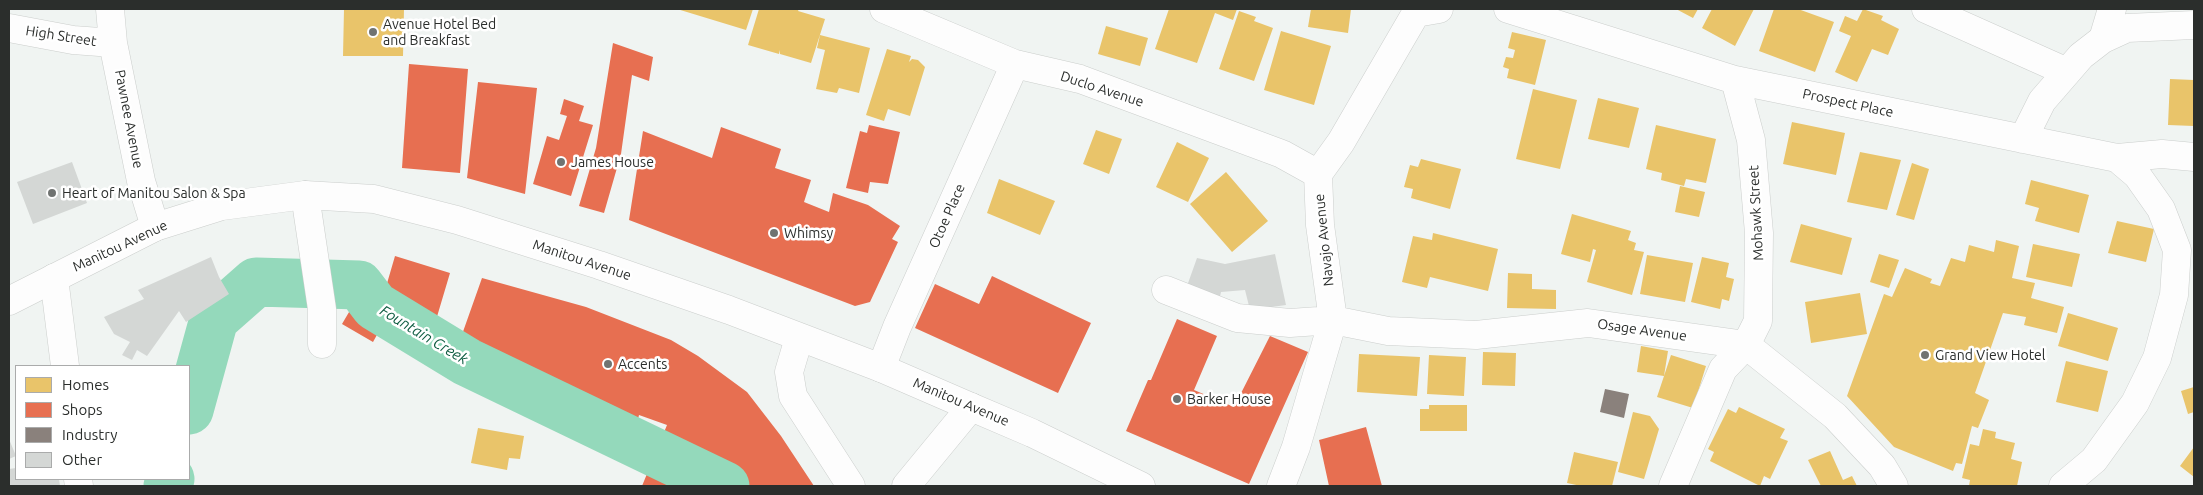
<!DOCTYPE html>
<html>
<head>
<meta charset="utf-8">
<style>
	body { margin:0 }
	#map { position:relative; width:2203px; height:495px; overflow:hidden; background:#f0f4f2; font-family:Ubuntu,sans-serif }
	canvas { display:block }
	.frame { position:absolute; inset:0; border:10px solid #2b2e2c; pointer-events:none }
	.legend { position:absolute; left:15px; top:365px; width:175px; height:115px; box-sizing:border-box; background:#fff; border:1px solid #aaabab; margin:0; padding:6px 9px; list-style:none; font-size:15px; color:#2b2e2c }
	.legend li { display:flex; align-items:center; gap:10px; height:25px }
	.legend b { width:25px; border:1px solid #aaabab }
</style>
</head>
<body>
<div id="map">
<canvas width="2203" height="495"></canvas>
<div class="frame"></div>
<ul class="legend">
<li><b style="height:14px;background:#e9c46a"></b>Homes</li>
<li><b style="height:14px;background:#e76f51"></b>Shops</li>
<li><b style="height:14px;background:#8a817c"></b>Industry</li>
<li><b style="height:14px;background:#d4d7d5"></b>Other</li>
</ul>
</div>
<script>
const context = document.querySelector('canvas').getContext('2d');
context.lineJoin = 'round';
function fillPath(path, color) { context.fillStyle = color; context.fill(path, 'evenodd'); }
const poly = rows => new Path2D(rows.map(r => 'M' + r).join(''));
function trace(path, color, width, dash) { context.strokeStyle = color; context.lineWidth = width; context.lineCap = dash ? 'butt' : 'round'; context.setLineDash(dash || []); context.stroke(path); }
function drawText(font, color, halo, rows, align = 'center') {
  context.font = font + ' Ubuntu,sans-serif'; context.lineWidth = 5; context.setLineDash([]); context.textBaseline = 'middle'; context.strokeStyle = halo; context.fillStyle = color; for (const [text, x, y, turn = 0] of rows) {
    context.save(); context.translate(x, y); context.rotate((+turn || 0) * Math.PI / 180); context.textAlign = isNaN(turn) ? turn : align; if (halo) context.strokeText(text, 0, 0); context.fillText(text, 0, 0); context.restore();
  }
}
fillPath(poly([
	[344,9,404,9,403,56,343,56],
	[677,9,753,9,746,30],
	[759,9,799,9,798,11,825,19,811,63,780,54,780,50,779,54,748,45],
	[1169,9,1237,9,1233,20,1215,13,1197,63,1155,49],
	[1311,9,1351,9,1348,33,1308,27],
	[1676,9,1698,9,1693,18],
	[1712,9,1754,9,1735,46,1702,28],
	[1774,9,1798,9,1834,22,1815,72,1759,51],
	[1863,9,1883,16,1881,20,1899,29,1888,55,1872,49,1857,82,1835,72,1851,36,1839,31,1845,16,1857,21],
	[1239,11,1256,17,1254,21,1273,28,1254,81,1219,69],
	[1106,26,1148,38,1140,66,1098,54],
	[1281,31,1331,46,1314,105,1264,90],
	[1512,32,1546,40,1535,85,1507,78,1509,69,1503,67,1506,57,1513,58,1515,50,1508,48],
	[820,35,870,48,859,93,839,88,837,93,816,89,825,50,817,48],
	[887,49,911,56,909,62,912,59,918,60,925,67,910,116,888,109,884,121,866,115],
	[2170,79,2194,80,2194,126,2168,125],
	[1533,89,1577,100,1560,169,1516,159],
	[1598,98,1639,108,1629,148,1588,139],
	[1792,122,1845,133,1836,175,1783,164],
	[1656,125,1716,139,1706,183,1686,179,1684,186,1661,180,1662,173,1646,169],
	[1096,130,1122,139,1109,174,1083,164],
	[1177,142,1209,158,1188,202,1156,187],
	[1860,152,1901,160,1887,210,1847,202],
	[1421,159,1461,169,1450,209,1411,198,1413,189,1404,187,1410,165,1418,167],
	[1912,163,1929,169,1914,220,1896,215],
	[1226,172,1268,221,1232,252,1190,204],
	[999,179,1055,201,1040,235,987,213],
	[2031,180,2089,195,2079,233,2035,221,2039,208,2025,204],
	[1680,186,1705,192,1699,217,1675,212],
	[1572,214,1631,231,1628,240,1636,243,1634,250,1644,252,1632,295,1587,282,1596,250,1593,249,1590,262,1561,254],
	[2117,221,2154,229,2146,262,2108,253],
	[1801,224,1852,238,1842,275,1790,262],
	[1433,233,1498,249,1488,291,1430,277,1427,288,1402,282,1413,236,1432,240],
	[1996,240,2019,246,2012,278,2035,283,2031,298,2064,307,2057,333,2024,325,2026,317,2003,313,1975,393,1989,400,1978,428,1972,426,1962,464,1956,463,1953,471,1894,447,1847,396,1884,294,1892,297,1905,268,1932,279,1930,283,1940,286,1951,258,1965,262,1969,245,1994,252],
	[2033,244,2080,254,2072,287,2026,277],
	[1879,254,1899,260,1889,288,1870,282],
	[1647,255,1693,263,1685,302,1640,294],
	[1702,257,1729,263,1726,277,1734,279,1729,301,1722,299,1720,309,1691,302],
	[1508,273,1532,274,1532,289,1556,290,1556,309,1507,308],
	[1860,293,1867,334,1811,343,1805,302],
	[2068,313,2118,328,2108,361,2058,346],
	[1641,346,1668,351,1664,376,1671,355,1706,366,1693,408,1657,397,1664,376,1637,372],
	[1483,352,1516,353,1515,386,1482,385],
	[1359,354,1420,357,1417,396,1357,392],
	[1429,355,1466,357,1464,396,1427,394],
	[2066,361,2108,371,2098,412,2056,402],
	[2194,387,2194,412,2188,414,2181,391],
	[1429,405,1467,405,1467,431,1420,431,1420,409,1429,409],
	[1739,407,1785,429,1780,438,1788,441,1770,479,1764,476,1760,486,1710,461,1714,452,1708,449,1728,409,1736,413],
	[1633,412,1650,416,1659,429,1644,479,1618,472],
	[478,428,524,436,520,459,509,458,507,470,471,463],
	[1983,429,1996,432,1995,438,2015,443,2011,459,2022,462,2017,486,1969,486,1970,480,1962,478,1970,444,1979,446],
	[2194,447,2194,477,2180,466],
	[1830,451,1843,480,1852,476,1857,486,1821,486,1808,460],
	[1574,452,1618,462,1612,486,1581,486,1567,483]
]), '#e9c46a');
fillPath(poly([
	[613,43,653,57,649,81,632,75,621,154,604,213,579,206,596,148],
	[409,64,468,69,460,173,402,168],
	[478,82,537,88,525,194,467,178],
	[564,99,584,106,579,121,593,125,571,196,533,184,547,136,559,140,567,116,560,114],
	[869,125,900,132,888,184,870,182,868,193,846,188,860,131,867,133],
	[721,127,781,149,775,168,811,180,804,202,829,212,833,193,868,205,900,226,892,239,898,242,870,302,855,306,629,220,643,131,712,158],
	[395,256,450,273,436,320,381,304],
	[992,276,1091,323,1058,393,915,328,935,284,979,304],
	[482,278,586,307,671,340,698,356,747,392,781,436,814,486,710,486,701,481,713,465,697,459,682,486,642,486,667,425,639,415,635,432,577,399,552,392,545,411,514,400,521,382,473,355,459,343],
	[352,307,383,324,373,342,342,324],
	[1177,319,1217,336,1194,390,1234,407,1270,336,1308,352,1249,484,1126,431,1148,380,1151,380],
	[1366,427,1382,486,1329,486,1319,440]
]), '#e76f51');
fillPath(poly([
	[1605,389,1629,394,1624,418,1600,412]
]), '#8a817c');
trace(poly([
	[189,410,214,319,256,282,359,285,375,306,467,362,725,486],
	[168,486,170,479]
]), '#94d9bb', 49);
fillPath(poly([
	[72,162,87,203,33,224,17,182],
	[1275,254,1286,305,1250,310,1245,290,1221,292,1219,301,1187,286,1197,258,1225,264],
	[211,257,219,277,229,294,186,322,179,311,147,356,137,350,132,360,122,355,130,342,114,334,104,317,144,299,138,290],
	[9,439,16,456,9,459],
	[16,468,16,479,59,479,60,486,9,486,9,469]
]), '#d4d7d5');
const minor = poly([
	[110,9,113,43,141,181,155,227],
	[884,9,1015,64,1080,79,1282,154,1318,174],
	[1508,9,1735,80,2117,158,2162,154,2194,157],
	[1926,9,2067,72],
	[1416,13,1439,9],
	[9,28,73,40,113,43],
	[2103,39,2112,9],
	[2023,139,2042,101,2081,56,2103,39,2127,28,2194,25],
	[305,195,322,309,322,344],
	[54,278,65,366],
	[1166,290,1237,318,1290,323,1333,320,1388,331,1476,335,1588,323,1746,345,1835,416,1882,466,1894,486],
	[799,338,789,372,793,396,851,486],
	[881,368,897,327,1015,64],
	[78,479,79,486],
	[906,486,971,407],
	[1281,486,1296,447,1333,320,1320,225,1318,174,1341,142,1416,13],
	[1673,486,1723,369,1746,345,1758,321,1759,233,1751,140,1735,80],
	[2063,486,2094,460,2135,403,2157,358,2174,295,2177,250,2161,209,2137,175,2117,158]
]);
const major = poly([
	[9,301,155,227,222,206,305,195,374,199,457,220,599,265,729,310,881,368,971,407,1032,433,1141,486]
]);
trace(minor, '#cbcecc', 29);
trace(major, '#cbcecc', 29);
trace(minor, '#fdfdfd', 28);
trace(major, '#fdfdfd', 28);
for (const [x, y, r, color] of [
	[373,32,5,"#707371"],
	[561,162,5,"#707371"],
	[52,193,5,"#707371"],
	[774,233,5,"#707371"],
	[1925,355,5,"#707371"],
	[608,364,5,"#707371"],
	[1177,399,5,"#707371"]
]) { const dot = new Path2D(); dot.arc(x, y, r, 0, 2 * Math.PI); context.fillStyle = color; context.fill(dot); trace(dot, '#fff', 2); }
drawText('14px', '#2b2e2c', '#fff', [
	["Avenue Hotel Bed",383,24],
	["and Breakfast",383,40],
	["James House",571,162],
	["Heart of Manitou Salon & Spa",62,193],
	["Whimsy",784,233],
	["Grand View Hotel",1935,355],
	["Accents",618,364],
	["Barker House",1187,399]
], 'left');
drawText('14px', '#2b2e2c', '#fff', [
	["High Street",61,36,9],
	["Duclo Avenue",1102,89,18],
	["Prospect Place",1848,103,12],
	["Pawnee Avenue",129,119,79],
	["Mohawk Street",1756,213,-93],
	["Otoe Place",947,216,-66],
	["Navajo Avenue",1324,240,-96],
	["Manitou Avenue",120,246,-25],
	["Manitou Avenue",582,260,18],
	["Osage Avenue",1642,330,8],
	["Manitou Avenue",961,402,23]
]);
drawText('italic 15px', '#0d5b40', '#fff', [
	["Fountain Creek",424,335,31]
]);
</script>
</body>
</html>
